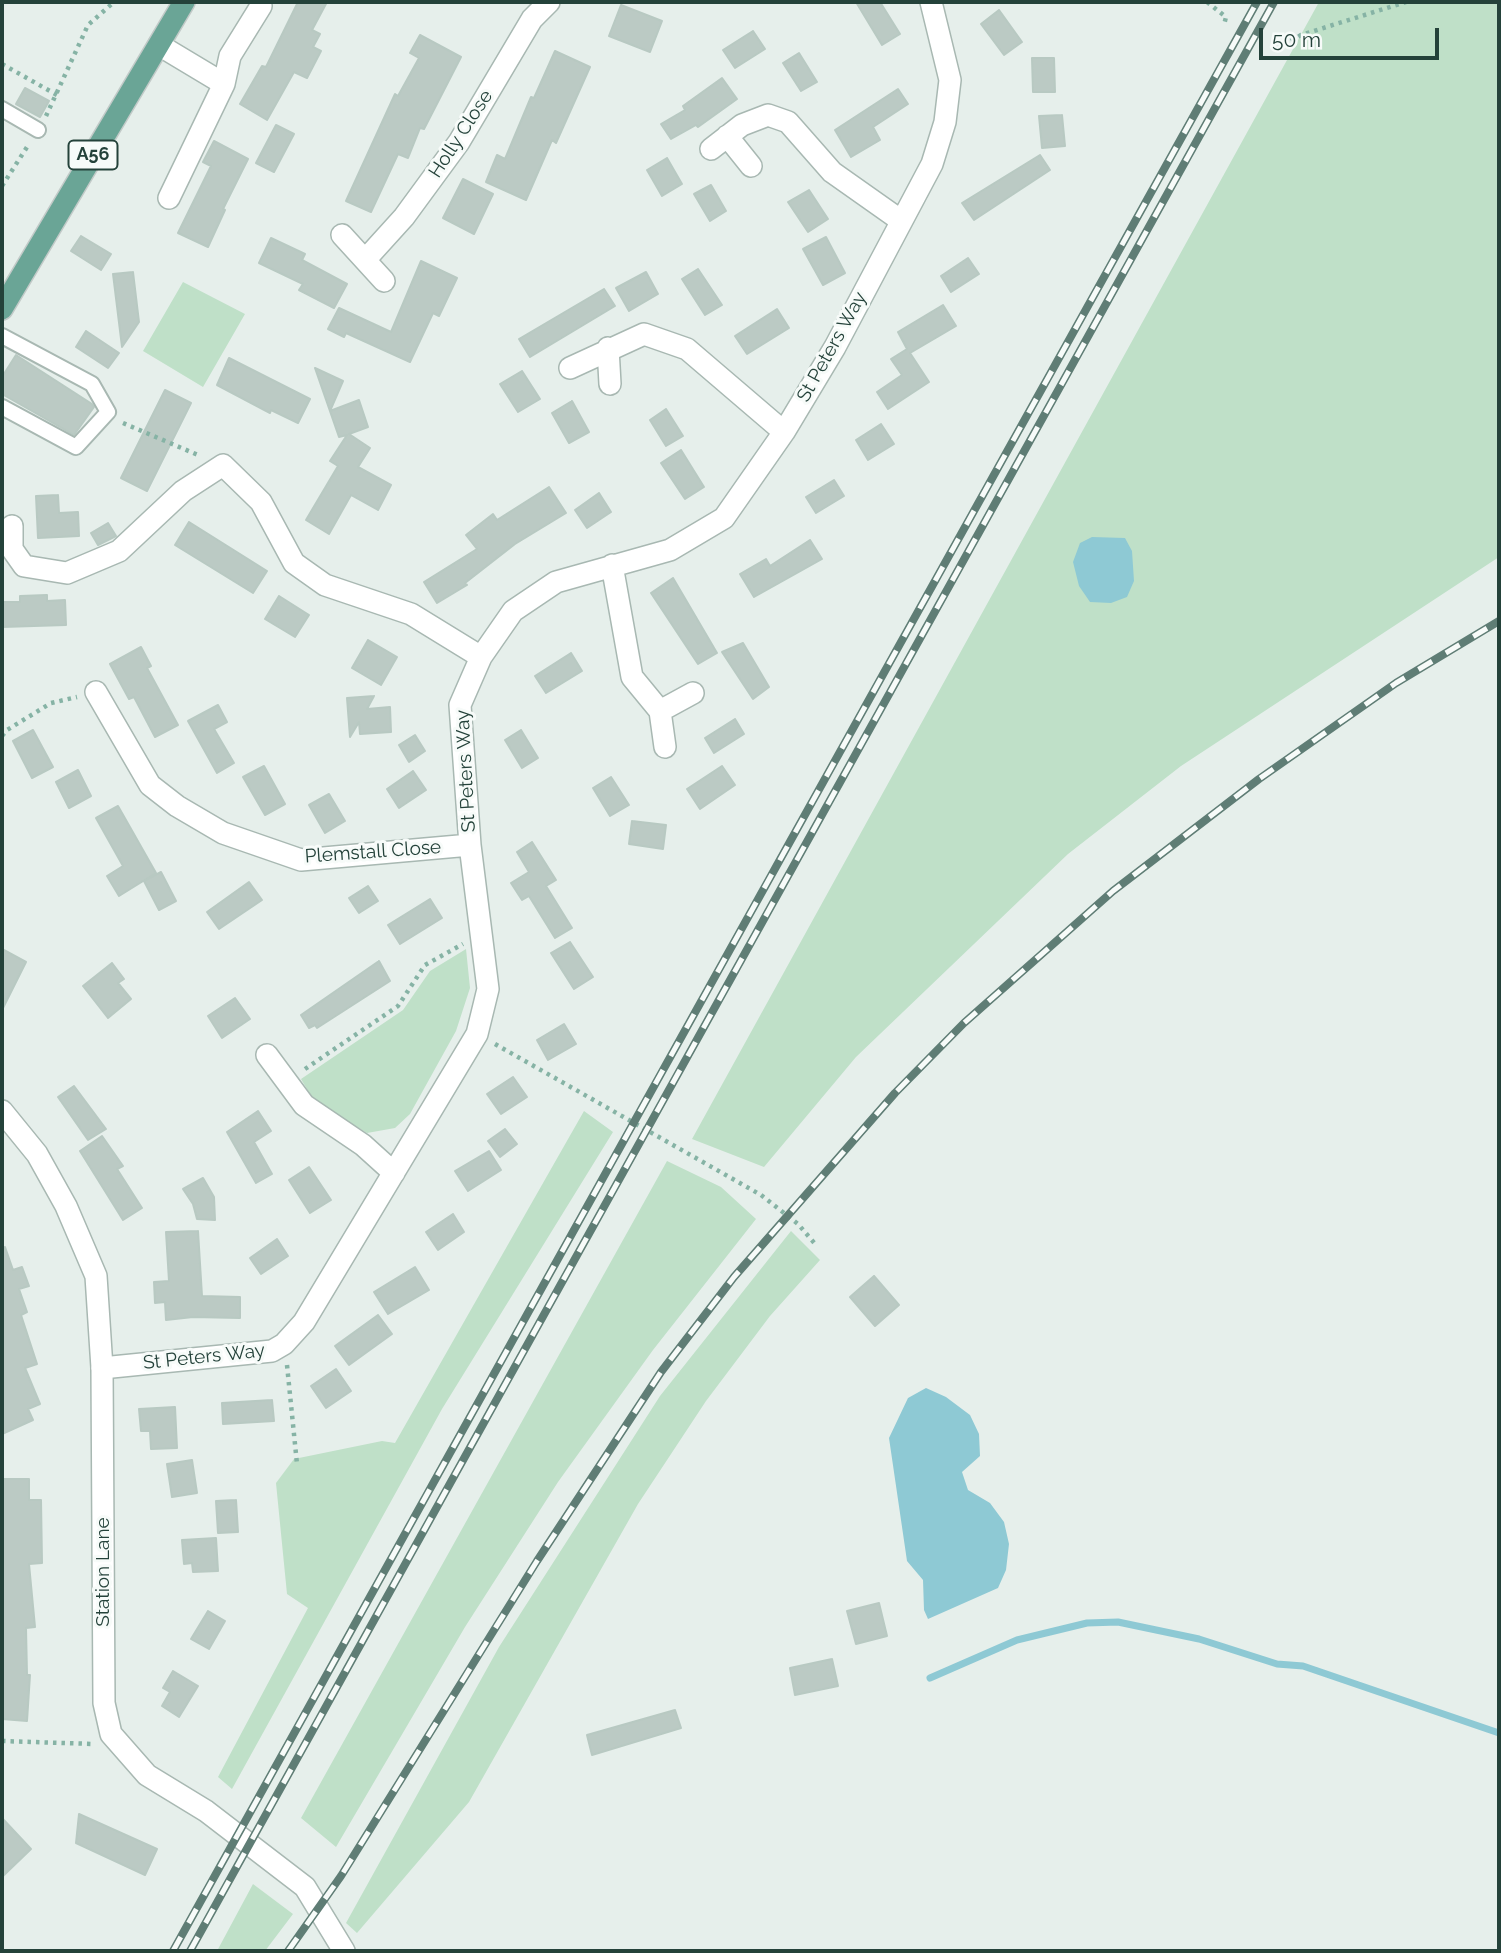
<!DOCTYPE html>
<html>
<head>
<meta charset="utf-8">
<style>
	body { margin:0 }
	#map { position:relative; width:1501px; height:1953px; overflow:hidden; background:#e6efeb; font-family:Raleway,sans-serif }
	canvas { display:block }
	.frame { position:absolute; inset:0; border:4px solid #24423a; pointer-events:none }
	.scale { position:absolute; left:1259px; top:28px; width:180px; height:32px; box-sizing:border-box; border:4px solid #24423a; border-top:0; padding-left:9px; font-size:21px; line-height:24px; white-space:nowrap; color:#24423a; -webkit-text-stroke:5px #f7fbf9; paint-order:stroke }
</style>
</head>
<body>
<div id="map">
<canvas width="1501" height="1953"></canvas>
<div class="frame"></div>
<div class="scale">50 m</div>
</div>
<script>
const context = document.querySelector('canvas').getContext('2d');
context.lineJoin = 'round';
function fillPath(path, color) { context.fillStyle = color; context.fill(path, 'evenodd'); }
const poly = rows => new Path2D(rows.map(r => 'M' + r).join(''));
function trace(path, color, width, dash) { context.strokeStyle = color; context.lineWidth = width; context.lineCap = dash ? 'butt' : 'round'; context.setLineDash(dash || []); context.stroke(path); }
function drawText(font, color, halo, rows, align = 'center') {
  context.font = font + ' Raleway,sans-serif'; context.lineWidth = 6; context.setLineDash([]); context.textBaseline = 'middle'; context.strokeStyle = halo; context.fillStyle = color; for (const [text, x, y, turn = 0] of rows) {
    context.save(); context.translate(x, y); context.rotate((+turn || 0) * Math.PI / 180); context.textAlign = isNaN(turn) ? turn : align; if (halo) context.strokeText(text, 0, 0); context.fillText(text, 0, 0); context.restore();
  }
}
fillPath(poly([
	[1319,2,1499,2,1499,557,1181,766,1068,854,856,1057,764,1167,692,1139],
	[183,282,245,314,203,387,143,351],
	[466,949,470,988,456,1031,410,1114,395,1128,367,1133,314,1101,301,1079,403,1010,430,971],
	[584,1111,613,1132,442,1409,232,1789,218,1777,308,1608,287,1594,276,1483,294,1459,382,1441,395,1443],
	[667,1161,721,1187,756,1219,653,1350,558,1482,465,1627,336,1847,301,1818],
	[791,1231,820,1260,770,1316,706,1401,638,1504,469,1802,357,1933,346,1923,499,1647,660,1396],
	[253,1884,293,1914,265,1951,217,1951]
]), '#bfe0c8');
fillPath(poly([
	[1092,537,1125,538,1132,551,1134,581,1127,597,1111,603,1090,602,1079,586,1073,562,1080,543],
	[926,1388,946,1397,970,1415,979,1434,980,1456,962,1472,968,1490,990,1503,1004,1522,1009,1544,1006,1570,998,1588,928,1619,924,1610,923,1580,907,1561,889,1438,908,1398]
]), '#8ec9d4');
trace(poly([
	[930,1678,1017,1640,1087,1623,1118,1622,1199,1639,1277,1664,1303,1666,1499,1733]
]), '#8ec9d4', 7);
const building = poly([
	[298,2,327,2,312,30,320,34,313,47,321,51,307,78,294,72,267,120,240,104,262,66,266,67,298,2],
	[856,2,880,2,900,34,882,45,856,2],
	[621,5,662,21,650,52,609,36,621,5],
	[999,10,1022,42,1004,55,981,24,999,10],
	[753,31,765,49,735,68,723,50,753,31],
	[420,35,461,57,424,129,420,128,408,158,398,154,371,212,346,201,395,94,398,96,419,58,410,53,420,35],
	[555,51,590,67,556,143,552,140,526,200,486,182,497,155,505,159,531,97,534,98,555,51],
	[799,53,817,82,801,91,783,63,799,53],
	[1032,58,1054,58,1055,92,1033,92,1032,58],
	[722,78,737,99,698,127,696,125,671,139,661,124,685,110,683,106,722,78],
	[25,88,49,101,40,117,16,104,25,88],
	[898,89,908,104,873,127,880,140,851,157,835,130,898,89],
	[1062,115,1065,146,1042,148,1039,116,1062,115],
	[276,125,294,134,274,172,256,163,276,125],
	[214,141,248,159,223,209,225,210,208,247,178,233,211,166,203,162,214,141],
	[1040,155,1050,170,974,220,962,203,1040,155],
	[667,158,682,184,662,196,647,170,667,158],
	[463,179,493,194,474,234,443,218,463,179],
	[711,185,726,211,710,221,694,194,711,185],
	[809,190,828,219,808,232,788,202,809,190],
	[81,236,111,254,101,270,71,251,81,236],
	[826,237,845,273,823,285,803,249,826,237],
	[271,238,305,254,302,260,347,284,334,308,299,290,303,284,259,263,271,238],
	[968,258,979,274,951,292,941,276,968,258],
	[421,261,457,278,439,316,433,313,410,362,346,333,344,337,328,329,339,308,391,332,421,261],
	[698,269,722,305,705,315,682,279,698,269],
	[133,272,139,322,122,347,113,274,133,272],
	[646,272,658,294,629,311,616,288,646,272],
	[604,289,615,306,530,357,519,339,604,289],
	[943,305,956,326,910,353,929,382,888,409,877,392,902,375,891,359,907,349,898,332,943,305],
	[777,309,789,328,747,354,735,336,777,309],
	[86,331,119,353,108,368,76,347,86,331],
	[16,355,92,404,94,407,74,435,2,394,2,377,16,355],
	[229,358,310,399,298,423,271,410,270,413,217,385,229,358],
	[315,368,343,381,330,411,359,400,368,427,349,434,370,448,358,467,391,485,378,510,351,495,329,534,306,520,338,466,330,461,347,435,339,437,315,368],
	[522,371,540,399,518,412,500,384,522,371],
	[165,390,191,403,147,491,121,478,165,390],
	[572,401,589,432,569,443,552,413,572,401],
	[666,409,683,436,666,446,650,420,666,409],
	[881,424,894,444,868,460,856,440,881,424],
	[681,450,704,487,685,499,661,463,681,450],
	[834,480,844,496,816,513,806,497,834,480],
	[549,487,566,513,515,544,465,583,467,585,437,603,424,582,477,549,466,535,493,514,497,520,549,487],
	[599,493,611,512,587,528,575,510,599,493],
	[58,495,59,513,78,512,79,536,38,538,36,496,58,495],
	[189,522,267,571,253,593,175,545,189,522],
	[108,523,116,536,98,545,91,533,108,523],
	[810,540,822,559,754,597,740,574,766,559,770,566,810,540],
	[673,578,717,653,698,664,651,593,673,578],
	[47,595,47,601,65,600,66,625,2,627,2,602,20,602,20,596,47,595],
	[279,596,309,615,295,637,265,619,279,596],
	[368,640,397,657,381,685,352,668,368,640],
	[743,643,769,687,753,699,722,652,743,643],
	[141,647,151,666,147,668,178,725,155,737,134,697,129,699,110,664,141,647],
	[571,653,582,671,546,693,535,676,571,653],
	[374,696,367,709,390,707,391,732,360,734,359,722,350,737,347,698,374,696],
	[218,705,227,722,214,729,234,763,217,773,188,721,218,705],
	[735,719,744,734,714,753,705,738,735,719],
	[33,730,53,767,32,778,13,741,33,730],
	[521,730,538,758,522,768,505,740,521,730],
	[415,735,425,751,409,762,399,745,415,735],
	[264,766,285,804,265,815,243,777,264,766],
	[722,766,735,785,700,809,687,789,722,766],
	[78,770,91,796,69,808,56,782,78,770],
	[413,771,426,790,399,808,387,789,413,771],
	[611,777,629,805,610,816,593,788,611,777],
	[329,794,345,821,325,833,309,805,329,794],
	[118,806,156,873,119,896,107,876,123,866,96,818,118,806],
	[632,821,666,825,663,849,629,844,632,821],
	[532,842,556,880,546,886,572,928,555,938,529,896,522,900,511,883,529,872,517,852,532,842],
	[161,872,176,901,159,910,144,881,161,872],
	[249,882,262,900,219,929,207,912,249,882],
	[368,886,378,901,359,913,349,898,368,886],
	[430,899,442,918,400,944,388,925,430,899],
	[570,942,593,977,574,989,551,953,570,942],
	[2,949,26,962,2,1010,2,949],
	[379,961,390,981,317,1028,315,1025,309,1028,301,1015,379,961],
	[112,963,124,979,118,983,131,999,108,1018,83,986,112,963],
	[235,998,250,1019,222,1038,208,1016,235,998],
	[564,1024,576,1044,548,1060,537,1040,564,1024],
	[513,1077,527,1097,501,1114,487,1094,513,1077],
	[74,1086,106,1129,88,1140,58,1097,74,1086],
	[258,1111,271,1131,254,1142,272,1174,256,1183,227,1132,258,1111],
	[505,1129,517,1144,500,1157,488,1141,505,1129],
	[102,1136,123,1166,117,1169,142,1208,123,1220,80,1151,102,1136],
	[489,1151,501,1170,468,1191,455,1171,489,1151],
	[309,1167,331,1200,310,1213,289,1180,309,1167],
	[203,1178,214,1197,215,1220,197,1219,193,1204,183,1189,203,1178],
	[453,1214,464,1232,438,1250,426,1232,453,1214],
	[198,1231,202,1296,240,1297,240,1318,193,1317,166,1320,165,1302,155,1303,154,1282,169,1281,166,1232,198,1231],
	[277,1239,288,1256,261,1274,250,1258,277,1239],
	[5,1247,13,1270,22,1267,29,1286,19,1289,27,1312,21,1315,37,1364,25,1368,40,1404,28,1409,33,1420,2,1434,2,1248,5,1247],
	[415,1267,429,1290,388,1314,374,1292,415,1267],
	[874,1276,899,1305,875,1326,850,1297,874,1276],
	[378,1315,392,1334,349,1365,335,1346,378,1315],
	[336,1369,351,1391,326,1408,311,1386,336,1369],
	[272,1400,274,1421,223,1424,222,1403,272,1400],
	[175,1407,177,1448,151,1449,150,1431,141,1431,139,1409,175,1407],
	[192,1460,197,1493,172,1497,167,1464,192,1460],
	[2,1479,29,1479,29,1500,41,1500,42,1563,29,1564,35,1627,26,1628,27,1675,30,1675,27,1721,2,1719,2,1479],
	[236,1500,238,1532,218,1533,216,1501,236,1500],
	[216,1538,218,1571,193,1572,192,1563,184,1564,182,1540,216,1538],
	[879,1603,887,1636,856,1644,847,1611,879,1603],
	[208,1611,225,1621,209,1649,191,1639,208,1611],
	[832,1659,838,1686,795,1695,790,1668,832,1659],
	[173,1671,198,1686,179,1717,162,1706,170,1692,163,1688,173,1671],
	[675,1710,681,1728,592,1755,587,1735,675,1710],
	[79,1814,157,1849,145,1875,76,1843,79,1814],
	[2,1818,31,1849,2,1877,2,1818]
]);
fillPath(building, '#bbcac4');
trace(building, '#b8c9c2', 2);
const service = poly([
	[2,109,38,130],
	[2,336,92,384,108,412,76,447,2,407]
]);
const minor = poly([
	[159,45,224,84,169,198],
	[224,84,230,56,261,6],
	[727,136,751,166],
	[711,149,742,125,768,115,788,122,832,172,900,220],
	[342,235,384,281],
	[365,260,404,217,459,142,532,19,549,2],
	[608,348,610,384],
	[570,368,644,334,687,349,784,432],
	[12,526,12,549,24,566,67,573,119,551,183,491,223,465,261,502,294,563,325,585,411,614,481,657],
	[612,565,632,677,660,711,665,747],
	[96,692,150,785,177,806,223,833,301,860,470,845],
	[660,711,693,693],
	[267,1055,304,1105,363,1145,394,1173],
	[102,1368,272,1351,284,1344,304,1322,477,1034,488,989,470,845,460,705,481,657,513,611,556,582,670,550,724,518,784,432,835,347,932,164,945,122,950,80,931,2]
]);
const tertiary = poly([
	[2,1111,37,1154,66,1206,96,1276,102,1368,104,1703,111,1734,147,1775,206,1811,305,1887,344,1951]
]);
const primary = poly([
	[2,309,184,2]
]);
trace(service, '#a8b8b2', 18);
trace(minor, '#a8b8b2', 24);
trace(tertiary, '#a8b8b2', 24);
trace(primary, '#c2cac8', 24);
trace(poly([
	[1207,2,1226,17,1224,25],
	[1291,41,1301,35,1406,2],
	[2,64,57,95],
	[46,116,88,25,114,2],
	[2,186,29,144],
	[123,423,198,455],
	[2,736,7,730,51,703,77,697],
	[495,1044,761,1195,798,1224,816,1245],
	[305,1069,398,1006,425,965,463,944],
	[287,1365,297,1464],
	[2,1741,94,1744]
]), '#86b3a5', 4.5, [3.5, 5]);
trace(service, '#fff', 14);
trace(minor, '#fff', 21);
trace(tertiary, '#fff', 21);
trace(primary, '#6aa596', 21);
const rail = poly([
	[173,1951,1257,2],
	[190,1951,1274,2],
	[288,1951,341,1876,537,1561,661,1372,734,1277,895,1093,964,1023,1113,891,1259,779,1396,683,1499,621]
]);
trace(rail, '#5f7d75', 8);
trace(rail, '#f7fbf9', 5, [16]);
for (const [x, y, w] of [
	[93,155,49]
]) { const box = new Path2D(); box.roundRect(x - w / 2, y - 14.5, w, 29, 5); context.fillStyle = '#f7fbf9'; context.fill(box); trace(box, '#24423a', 2); }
drawText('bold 18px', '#24423a', null, [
	["A56",93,155]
]);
drawText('19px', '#24423a', '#f7fbf9', [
	["Holly Close",461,134,-57],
	["St Peters Way",832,347,-61],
	["St Peters Way",466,771,-93],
	["Plemstall Close",373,852,-4],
	["St Peters Way",204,1357,-6],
	["Station Lane",103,1572,-90]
]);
</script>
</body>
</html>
